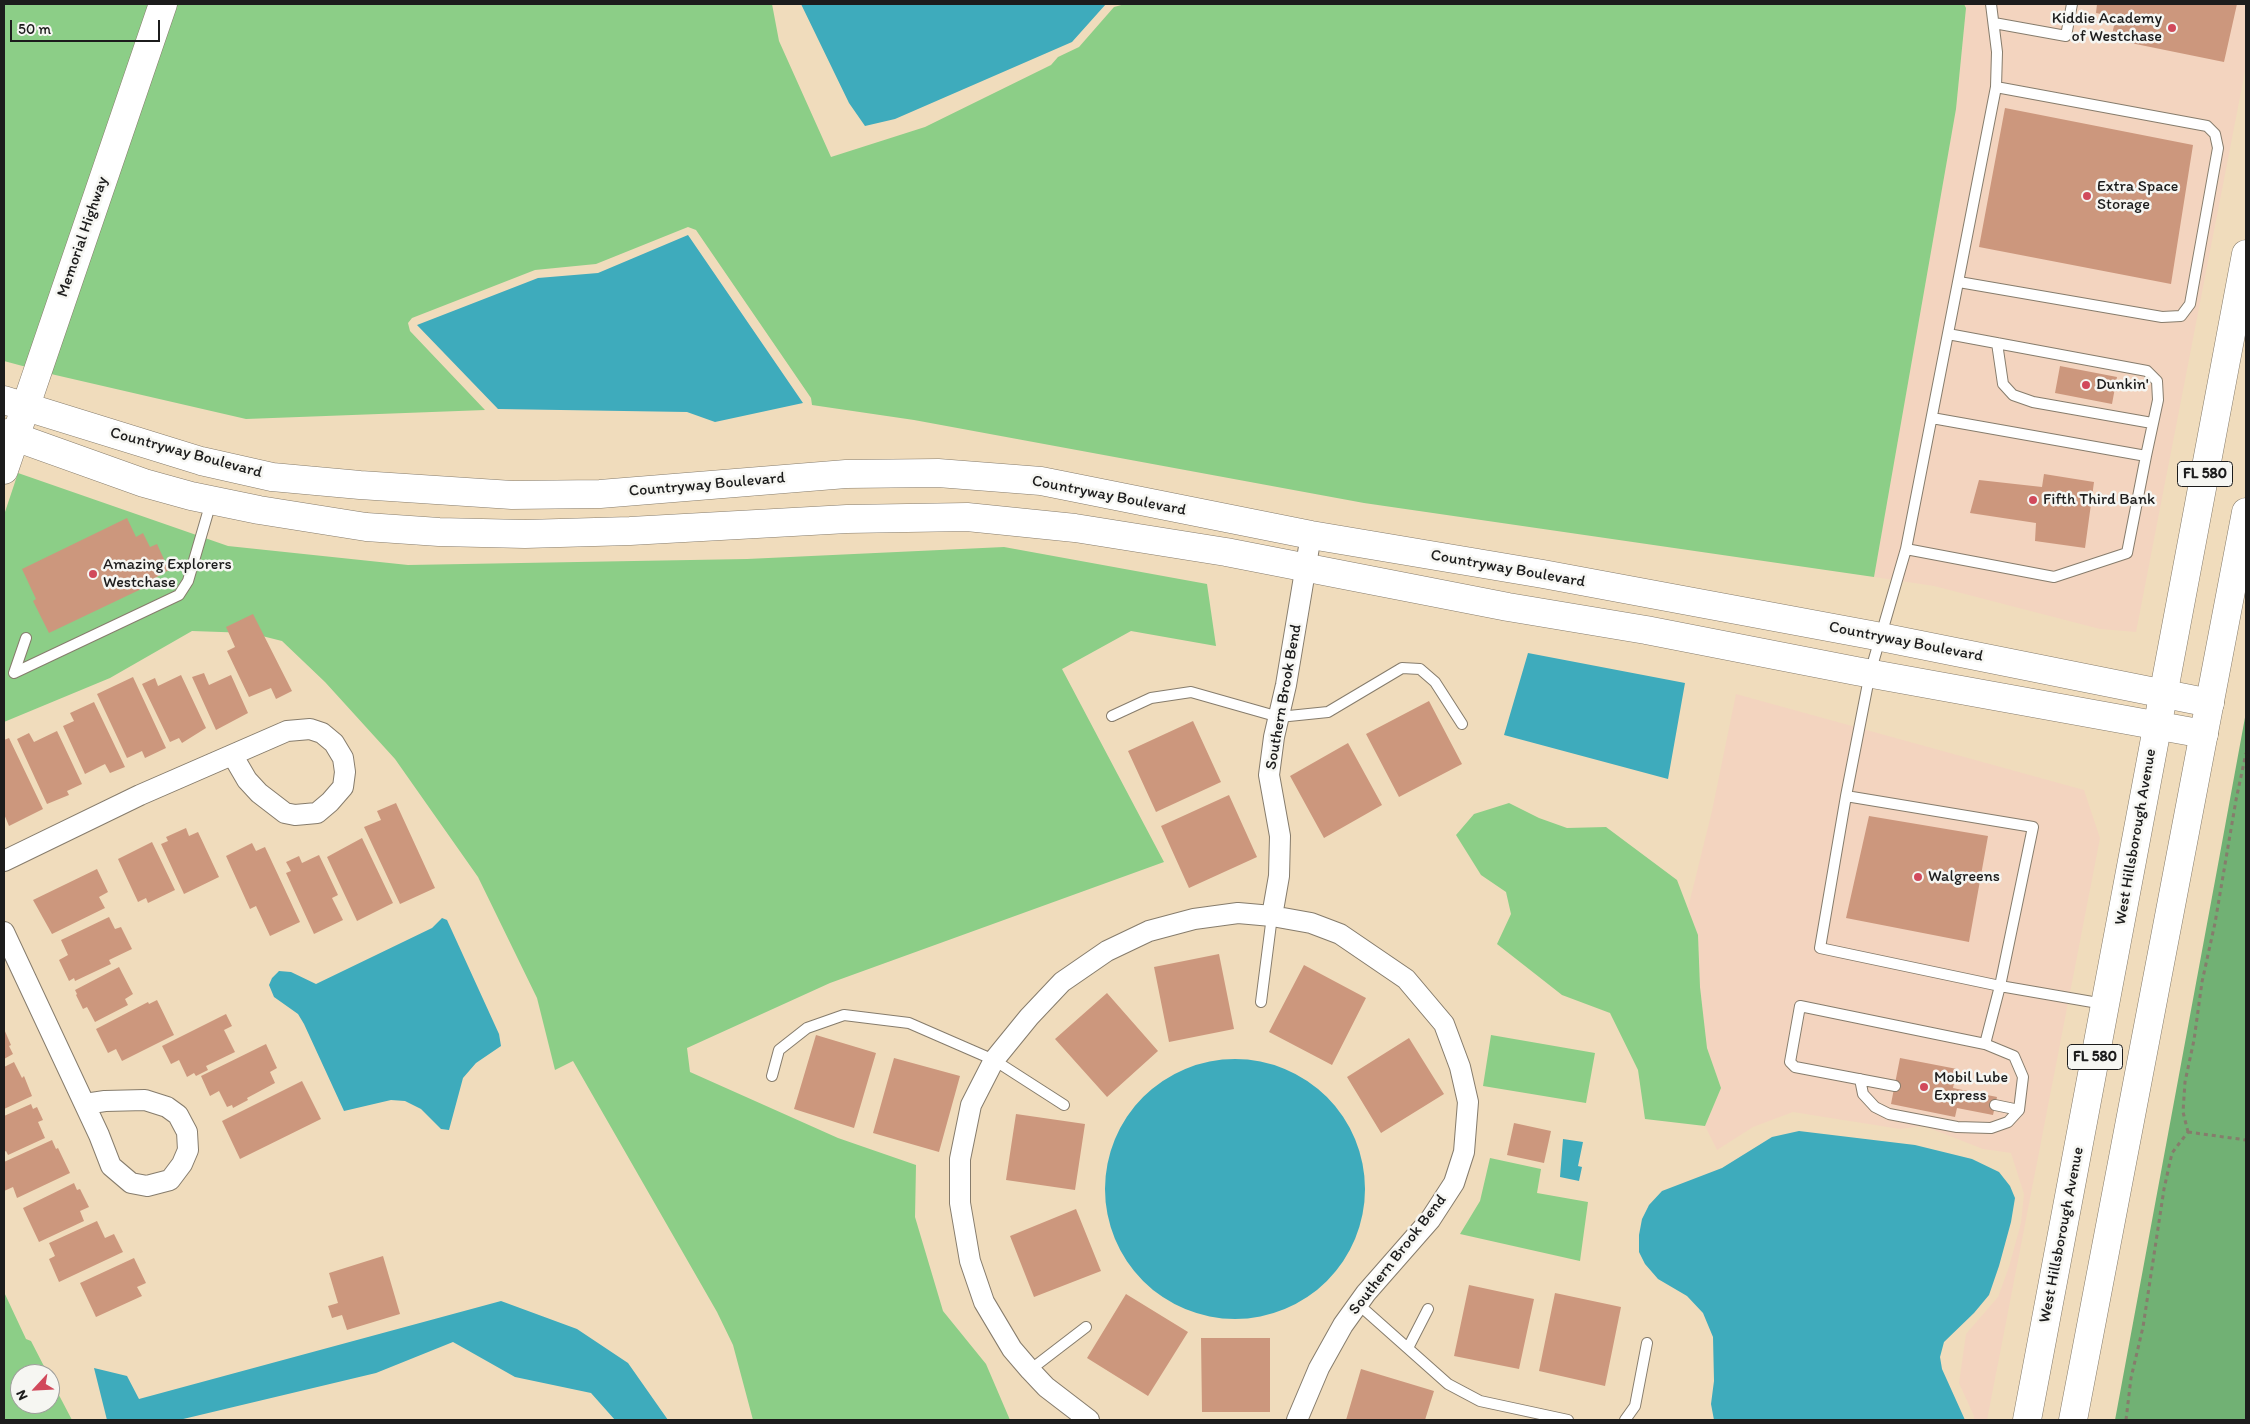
<!DOCTYPE html>
<html>
<head>
<meta charset="utf-8">
<style>
	body { margin:0 }
	#map { position:relative; width:2250px; height:1424px; overflow:hidden; background:#f0dcbc; font-family:Itim,sans-serif }
	canvas { display:block }
	.frame { position:absolute; inset:0; border:5px solid #1c1c1c; pointer-events:none }
	.north { position:absolute; left:10px; top:1364px; width:50px; height:50px; box-sizing:border-box; background:#f6f6f2; border:1px solid #9f9f9c; border-radius:50%; rotate:245deg; font-size:14px; font-weight:700; line-height:20px; text-align:center; color:#1c1c1c }
	.north::after { content:''; display:block; margin:auto; width:18px; height:22px; background:#d1495b; clip-path:polygon(50% 0,100% 100%,50% 72%,0 100%) }
	.scale { position:absolute; left:10px; top:20px; width:150px; height:22px; box-sizing:border-box; border:2px solid #1c1c1c; border-top:0; padding-left:6px; font-size:15px; line-height:18px; white-space:nowrap; color:#1c1c1c; -webkit-text-stroke:4px #f6f6f2; paint-order:stroke }
</style>
</head>
<body>
<div id="map">
<canvas width="2250" height="1424"></canvas>
<div class="frame"></div>
<div class="north">N</div>
<div class="scale">50 m</div>
</div>
<script>
const context = document.querySelector('canvas').getContext('2d');
context.lineJoin = 'round';
function fillPath(path, color) { context.fillStyle = color; context.fill(path, 'evenodd'); }
const poly = rows => new Path2D(rows.map(r => 'M' + r).join(''));
function trace(path, color, width, dash) { context.strokeStyle = color; context.lineWidth = width; context.lineCap = dash ? 'butt' : 'round'; context.setLineDash(dash || []); context.stroke(path); }
function drawText(font, color, halo, rows, align = 'center') {
  context.font = font + ' Itim,sans-serif'; context.lineWidth = 5; context.setLineDash([]); context.textBaseline = 'middle'; context.strokeStyle = halo; context.fillStyle = color; for (const [text, x, y, turn = 0] of rows) {
    context.save(); context.translate(x, y); context.rotate((+turn || 0) * Math.PI / 180); context.textAlign = isNaN(turn) ? turn : align; if (halo) context.strokeText(text, 0, 0); context.fillText(text, 0, 0); context.restore();
  }
}
fillPath(poly([
	[1964,4,2246,4,2246,66,2136,632,2100,629,1934,586,1874,577,1956,109,1966,8],
	[1736,694,2084,790,2100,838,1987,1420,1974,1420,1974,1416,1959,1383,1966,1334,1998,1297,2009,1267,2021,1223,2024,1194,2011,1153,1983,1149,1924,1126,1900,1129,1793,1112,1753,1127,1717,1150,1705,1126,1721,1088,1707,1048,1700,987,1698,935,1688,908,1712,811]
]), '#f3d4bf');
fillPath(poly([
	[4,4,153,4,30,368,4,361],
	[176,4,772,4,779,41,831,157,925,127,1051,65,1058,57,1079,47,1114,7,1125,4,1964,4,1966,8,1956,109,1874,577,1364,503,914,420,812,405,811,398,696,230,688,227,596,264,535,270,412,318,408,323,410,331,485,410,246,419,51,374],
	[18,473,228,546,408,565,747,559,1004,547,1207,584,1216,646,1131,631,1062,669,1164,862,830,983,687,1048,690,1072,838,1138,916,1165,915,1217,943,1311,986,1364,1010,1420,753,1420,733,1345,717,1312,573,1061,555,1070,537,998,478,877,395,759,325,682,282,641,250,633,192,631,110,678,4,722,4,515],
	[1509,803,1539,818,1567,828,1606,827,1677,880,1698,935,1700,987,1707,1048,1721,1088,1705,1126,1645,1119,1638,1070,1610,1013,1562,995,1497,944,1511,914,1506,892,1481,875,1456,835,1474,814],
	[1491,1035,1595,1053,1586,1103,1483,1086],
	[1490,1158,1541,1169,1537,1193,1588,1202,1580,1261,1460,1234,1480,1201],
	[4,1292,26,1339,31,1341,48,1374,20,1374,20,1404,50,1404,50,1378,72,1420,4,1420]
]), '#8cce87');
fillPath(poly([
	[2246,712,2246,1420,2115,1420,2217,870]
]), '#71b174');
fillPath(poly([
	[801,4,1106,4,1072,42,895,119,865,126,849,103],
	[688,235,803,403,715,422,687,412,498,409,417,325,538,278,598,273],
	[1528,653,1685,683,1668,779,1504,735],
	[442,918,447,920,499,1034,501,1046,476,1063,463,1078,449,1130,441,1129,421,1109,405,1101,391,1100,344,1111,304,1024,298,1014,274,997,269,985,272,978,279,971,291,972,316,984,432,928],
	'1105 1189a130 130 0 1 1 260 0a130 130 0 1 1-260 0Z',
	[1799,1131,1915,1145,1972,1159,1999,1172,2010,1186,2015,1198,2011,1222,1999,1266,1989,1295,1974,1313,1944,1342,1940,1357,1942,1369,1965,1420,1714,1420,1711,1404,1714,1381,1713,1337,1703,1313,1687,1296,1658,1279,1645,1264,1639,1252,1639,1235,1642,1219,1649,1205,1662,1191,1722,1168,1772,1137],
	[1563,1139,1583,1142,1578,1166,1582,1167,1579,1181,1560,1177],
	[501,1301,577,1329,628,1363,668,1420,615,1420,591,1393,515,1377,453,1342,376,1373,179,1420,107,1420,94,1368,127,1376,139,1399]
]), '#3eabbc');
fillPath(poly([
	[2097,4,2237,4,2224,62,2111,39,2116,17,2096,13],
	[2005,108,2193,145,2171,284,1979,247],
	[2060,366,2117,377,2112,404,2055,393],
	[2044,474,2094,482,2085,548,2035,541,2036,523,1970,513,1979,480,2042,487],
	[127,518,136,537,143,533,150,547,157,544,169,570,155,578,156,582,49,633,33,601,36,599,22,569],
	[253,614,292,691,276,699,271,688,249,697,227,651,235,647,226,627],
	[204,673,209,685,231,675,248,713,216,730,192,677],
	[181,675,206,728,182,743,179,738,170,742,142,684,155,678,158,686],
	[133,677,166,748,145,758,142,751,127,758,97,694],
	[1429,701,1462,764,1399,797,1366,734],
	[94,702,125,767,110,773,105,764,85,774,63,726,74,721,70,713],
	[1193,721,1221,782,1156,812,1128,751],
	[57,731,82,784,67,791,69,795,47,804,17,739,29,733,34,742],
	[9,738,43,809,9,826,4,814,4,740],
	[1348,743,1382,805,1324,838,1290,776],
	[1229,795,1257,857,1189,888,1161,826],
	[396,803,435,888,400,904,364,827,381,820,377,811],
	[1869,816,1988,836,1969,942,1846,918],
	[186,828,189,836,198,832,219,877,184,894,161,844,168,841,166,837],
	[362,838,393,903,357,921,327,857],
	[152,842,175,890,148,903,146,898,138,902,118,859],
	[252,843,256,851,265,847,300,922,270,936,256,906,250,909,226,856],
	[319,855,338,895,332,898,343,920,314,934,286,873,291,871,286,862,299,856,302,863],
	[97,869,108,892,99,897,105,908,52,934,33,900],
	[109,917,115,929,121,927,132,949,109,960,111,964,75,981,74,978,69,981,59,960,68,955,61,940],
	[1219,954,1234,1029,1169,1042,1154,967],
	[1304,965,1366,998,1332,1065,1269,1032],
	[119,967,133,994,125,999,128,1005,95,1022,87,1007,83,1009,76,995,77,994,75,990],
	[1107,993,1158,1051,1107,1097,1055,1039],
	[157,1000,174,1035,122,1061,116,1049,108,1053,96,1029,148,1002,149,1004],
	[226,1014,232,1026,224,1030,235,1052,206,1066,208,1070,196,1076,194,1073,187,1077,179,1060,171,1064,162,1046],
	[4,1029,11,1045,9,1046,13,1054,4,1059],
	[816,1035,876,1053,854,1128,794,1109],
	[1409,1038,1444,1094,1381,1133,1347,1077],
	[266,1044,277,1068,270,1072,275,1083,247,1098,248,1100,233,1108,232,1105,227,1107,219,1091,210,1096,201,1076],
	[894,1058,960,1076,939,1152,873,1133],
	[1900,1058,1957,1069,1953,1088,1997,1097,1993,1115,1957,1108,1955,1117,1891,1104],
	[14,1062,22,1078,24,1076,32,1096,4,1109,4,1067],
	[302,1081,321,1119,240,1159,222,1121],
	[31,1104,33,1109,37,1107,43,1120,38,1122,45,1138,8,1155,6,1151,4,1152,4,1116],
	[1016,1114,1085,1124,1075,1190,1006,1180],
	[1514,1123,1551,1131,1544,1163,1507,1155],
	[52,1140,56,1149,58,1148,70,1173,17,1198,13,1187,4,1191,4,1162],
	[74,1183,77,1190,80,1189,89,1207,80,1211,84,1221,39,1242,23,1208],
	[1076,1209,1101,1271,1034,1297,1010,1236],
	[97,1221,105,1238,114,1234,123,1252,59,1282,49,1259,55,1256,49,1243],
	[383,1256,400,1314,347,1330,342,1315,332,1318,328,1306,338,1303,329,1273],
	[134,1258,146,1283,137,1287,142,1296,96,1317,80,1283],
	[1469,1285,1534,1299,1519,1369,1454,1356],
	[1555,1293,1621,1307,1605,1386,1539,1371],
	[1126,1294,1188,1332,1148,1396,1087,1358],
	[1201,1338,1270,1338,1270,1412,1202,1412],
	[1361,1369,1434,1391,1425,1420,1346,1420]
]), '#cc977d');
const lane = poly([
	[1991,4,1997,52,1996,87,1906,549,1870,673,1846,796,2033,827,2000,986,2104,1004],
	[1994,23,2066,36,2072,4],
	[1959,282,2162,317,2181,316,2190,304,2218,148,2215,134,2207,126,1996,87],
	[1948,334,2147,371,2157,381,2158,400,2146,456],
	[1997,343,2003,384,2013,395,2033,402,2152,423],
	[1906,549,2054,577,2127,553,2146,456,1932,418],
	[26,638,14,673,179,595,188,581,211,502],
	[1112,716,1151,698,1191,692,1279,717,1328,712,1402,668,1420,669,1435,682,1462,724],
	[1846,796,1820,948,2000,986,1985,1044,1800,1006,1790,1062,1795,1067,1895,1086],
	[1261,1002,1272,916],
	[772,1076,779,1050,807,1028,844,1015,909,1023,994,1060,1064,1105],
	[1860,1079,1863,1094,1875,1107,1889,1114,1957,1127,1991,1128,2008,1122,2019,1110,2023,1077,2014,1056,1985,1044],
	[1995,1105,2019,1110],
	[1358,1304,1448,1384,1480,1401,1568,1420],
	[1408,1348,1428,1309],
	[1030,1370,1086,1327],
	[1625,1420,1635,1406,1647,1343]
]);
const street = poly([
	[4,861,140,795,287,731,310,729,322,733,334,743,343,758,345,772,343,787,330,802,317,813,295,815,285,813,259,793,247,780,233,756],
	[4,932,99,1135,111,1166,131,1183,147,1186,170,1180,182,1164,188,1150,187,1132,178,1115,167,1107,145,1100,105,1101,85,1104],
	[1089,1420,1046,1387,1030,1370,1012,1349,984,1302,970,1261,960,1203,960,1159,971,1105,994,1060,1029,1017,1062,982,1107,951,1149,931,1194,919,1238,913,1272,916],
	[1297,1420,1319,1368,1343,1325,1366,1293,1430,1220,1454,1183,1464,1152,1468,1102,1460,1067,1444,1024,1406,979,1340,934,1311,923,1272,916,1279,876,1280,836,1269,775,1274,737,1286,685,1311,535]
]);
const secondary = poly([
	[4,400,201,461,272,477,360,485,512,495,600,494,846,474,938,473,1041,481,1311,535,1543,574,1871,635,2210,703],
	[4,433,144,483,191,496,259,510,366,527,439,532,525,534,630,531,847,519,967,517,1075,528,1226,552,1508,607,1646,630,1856,671,2204,734],
	[4,470,163,4]
]);
const primary = poly([
	[2027,1420,2246,254],
	[2073,1420,2246,512]
]);
trace(lane, '#867c6c', 12);
trace(street, '#867c6c', 22);
trace(secondary, '#867c6c', 29);
trace(primary, '#867c6c', 29);
trace(poly([
	[2188,1132,2183,1112,2185,1082,2194,1040,2202,982,2215,923,2236,800,2246,753],
	[2188,1132,2246,1140],
	[2126,1420,2131,1378,2143,1327,2164,1189,2172,1153,2188,1132]
]), '#867c6c', 3, [4, 4]);
trace(lane, '#fff', 10);
trace(street, '#fff', 20);
trace(secondary, '#fff', 28);
trace(primary, '#fff', 28);
for (const [x, y, r, color] of [
	[2172,28,5,"#d1495b"],
	[2087,196,5,"#d1495b"],
	[2086,385,5,"#d1495b"],
	[2033,500,5,"#d1495b"],
	[93,574,5,"#d1495b"],
	[1918,877,5,"#d1495b"],
	[1924,1087,5,"#d1495b"]
]) { const dot = new Path2D(); dot.arc(x, y, r, 0, 2 * Math.PI); context.fillStyle = color; context.fill(dot); trace(dot, '#f6f6f2', 2); }
for (const [x, y, w] of [
	[2205,474,55],
	[2095,1057,55]
]) { const box = new Path2D(); box.roundRect(x - w / 2, y - 12.5, w, 25, 4); context.fillStyle = '#f6f6f2'; context.fill(box); trace(box, '#1c1c1c', 1); }
drawText('bold 15px', '#1c1c1c', null, [
	["FL 580",2205,474],
	["FL 580",2095,1057]
]);
drawText('16px', '#1c1c1c', '#f6f6f2', [
	["Kiddie Academy",2162,19,"right"],
	["of Westchase",2162,37,"right"],
	["Extra Space",2097,187],
	["Storage",2097,205],
	["Dunkin'",2096,385],
	["Fifth Third Bank",2043,500],
	["Amazing Explorers",103,565],
	["Westchase",103,583],
	["Walgreens",1928,877],
	["Mobil Lube",1934,1078],
	["Express",1934,1096]
], 'left');
drawText('16px', '#1c1c1c', '#f6f6f2', [
	["Memorial Highway",83,237,-71],
	["Countryway Boulevard",186,453,15],
	["Countryway Boulevard",707,485,-5],
	["Countryway Boulevard",1109,496,11],
	["Countryway Boulevard",1508,569,10],
	["Countryway Boulevard",1906,642,11],
	["Southern Brook Bend",1284,697,-80],
	["West Hillsborough Avenue",2136,837,-80],
	["West Hillsborough Avenue",2062,1235,-79],
	["Southern Brook Bend",1398,1255,-52]
]);
</script>
</body>
</html>
